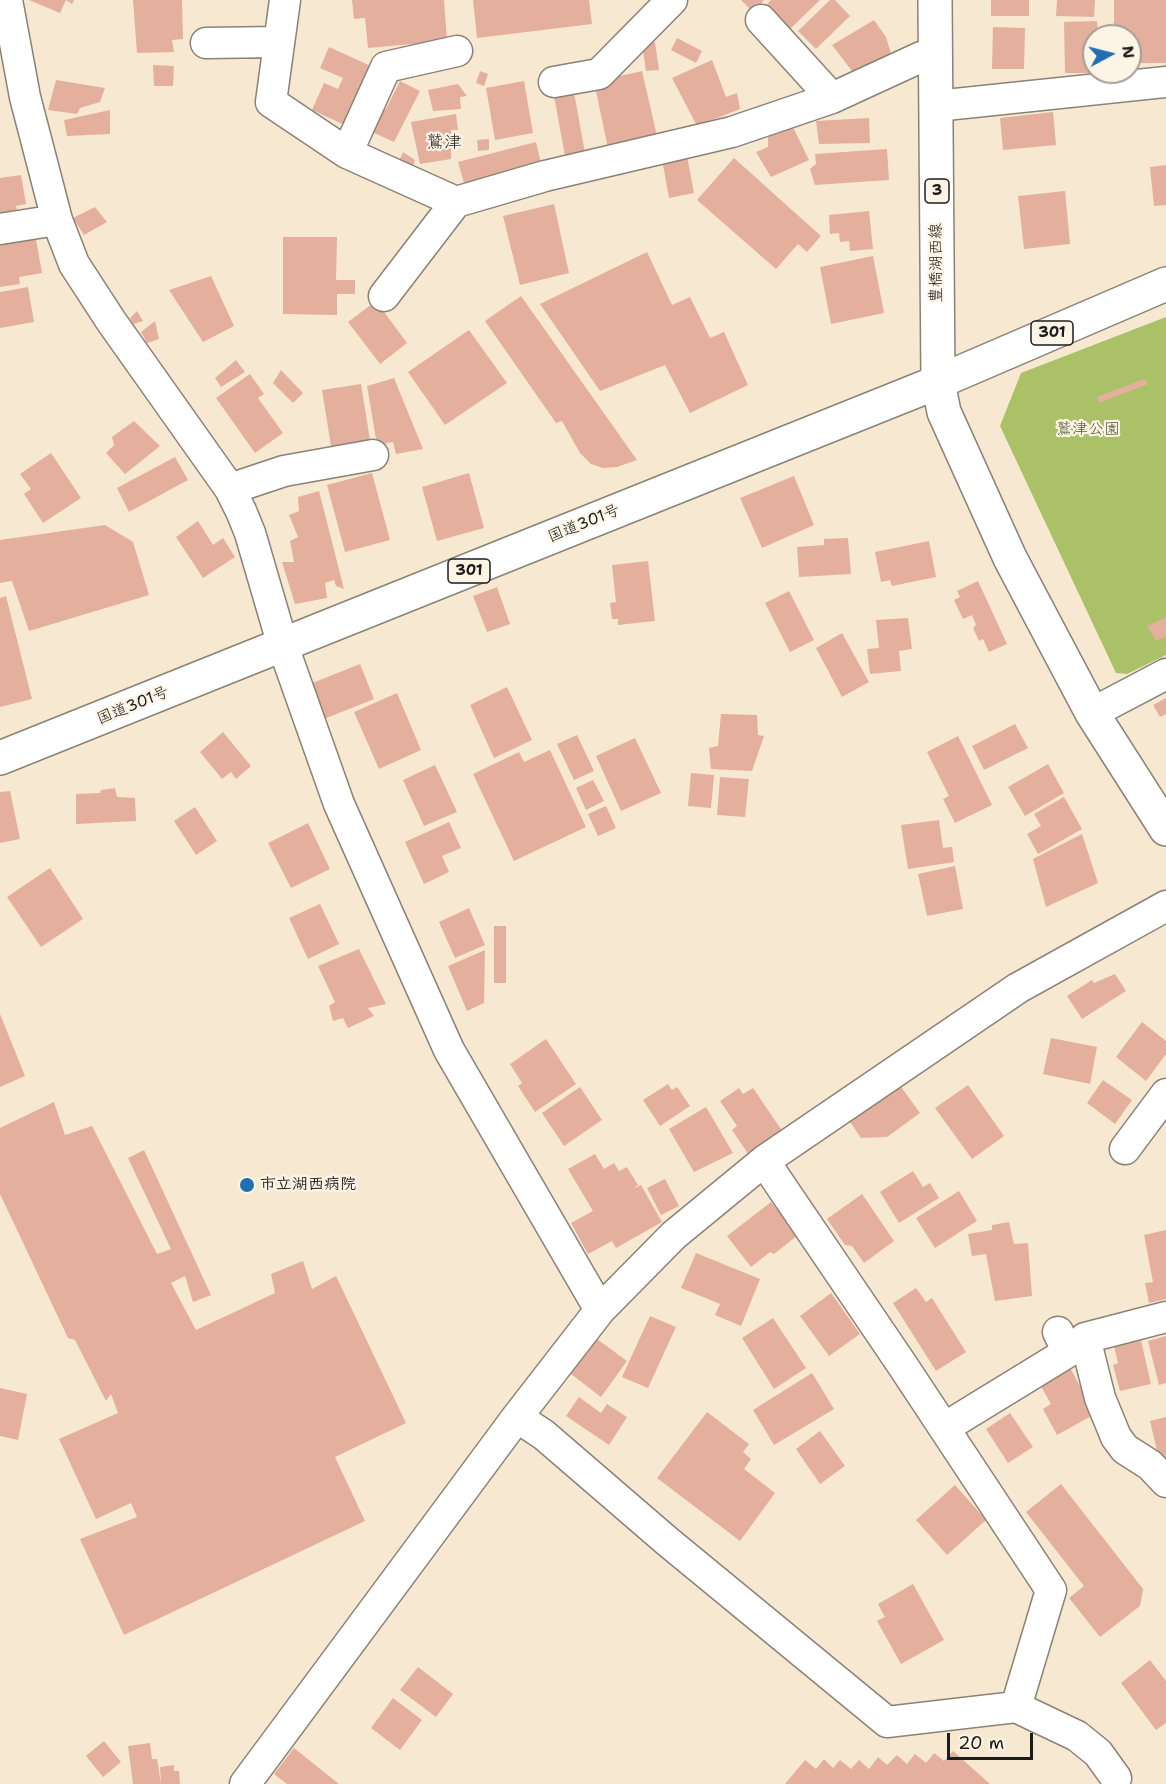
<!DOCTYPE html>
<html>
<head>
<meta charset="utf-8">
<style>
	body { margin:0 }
	#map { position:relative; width:1166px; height:1784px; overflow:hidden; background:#f7e9d1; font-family:"Shantell Sans",sans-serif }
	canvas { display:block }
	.north { position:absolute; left:1082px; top:24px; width:60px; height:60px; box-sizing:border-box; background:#fcf5e5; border:2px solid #a29e95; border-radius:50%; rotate:83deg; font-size:16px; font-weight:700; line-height:24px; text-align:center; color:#1c1c1c }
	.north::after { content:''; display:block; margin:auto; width:21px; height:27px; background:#1f6fb2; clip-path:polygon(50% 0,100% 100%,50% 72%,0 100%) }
	.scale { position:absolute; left:947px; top:1733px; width:86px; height:27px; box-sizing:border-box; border:3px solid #1c1c1c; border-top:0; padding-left:8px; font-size:18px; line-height:21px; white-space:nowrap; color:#1c1c1c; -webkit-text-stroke:4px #fcf5e5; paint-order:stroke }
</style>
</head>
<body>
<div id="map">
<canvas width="1166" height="1784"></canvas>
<div class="north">N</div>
<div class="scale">20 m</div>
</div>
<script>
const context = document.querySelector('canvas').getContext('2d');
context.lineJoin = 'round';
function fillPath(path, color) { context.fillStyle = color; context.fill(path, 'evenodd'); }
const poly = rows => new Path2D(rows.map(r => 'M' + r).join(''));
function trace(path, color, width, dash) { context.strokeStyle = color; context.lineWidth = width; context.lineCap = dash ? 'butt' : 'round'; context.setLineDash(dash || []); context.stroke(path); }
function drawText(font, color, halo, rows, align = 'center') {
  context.font = font + ' "Shantell Sans","Klee One",sans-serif'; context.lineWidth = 4.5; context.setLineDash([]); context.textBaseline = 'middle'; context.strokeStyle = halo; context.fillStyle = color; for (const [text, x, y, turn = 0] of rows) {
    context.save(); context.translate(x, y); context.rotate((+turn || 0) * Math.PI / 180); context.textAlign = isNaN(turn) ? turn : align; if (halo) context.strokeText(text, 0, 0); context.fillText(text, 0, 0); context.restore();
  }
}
fillPath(poly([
	[1166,317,1166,655,1127,674,1116,673,1000,426,1021,373]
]), '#aac167');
fillPath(poly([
	[29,0,74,0,72,4,66,0,60,13],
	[133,0,182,0,183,39,172,40,174,52,137,53],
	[352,0,444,0,447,41,368,48,365,18,354,19],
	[473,0,589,0,592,24,477,38],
	[741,0,764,0,753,12],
	[771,0,820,0,787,32,763,8],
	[830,0,835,0,850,16,816,49,798,31],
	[991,0,1029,0,1029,16,991,16],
	[1057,0,1095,0,1094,17,1056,16],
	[1114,0,1166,0,1166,63,1130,63,1130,36,1114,36],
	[874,20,886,37,892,57,855,75,832,45],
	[1097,21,1098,36,1094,36,1094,73,1065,73,1064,22],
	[993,27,1025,28,1024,69,992,69],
	[677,38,702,51,696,63,671,50],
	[655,42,659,70,646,71,642,44],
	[329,47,373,67,347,126,312,110,324,83,338,89,343,78,320,68],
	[712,60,726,97,737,93,740,109,697,126,672,78],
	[153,65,174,66,173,86,154,86],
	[480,71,488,74,484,86,476,83],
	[642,71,657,136,608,148,594,82],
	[56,80,105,88,100,102,80,108,77,114,48,110],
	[400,81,420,91,394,142,365,129,376,106,386,109],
	[524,81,533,133,495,140,486,88],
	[458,84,467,96,460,97,461,109,433,111,428,90],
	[573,87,585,153,565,156,553,90],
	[110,110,110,134,67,136,64,120],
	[1053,112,1056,145,1003,150,1000,118],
	[456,114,458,130,451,130,451,159,420,164,411,122],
	[869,118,870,143,819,144,816,121],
	[793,127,809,160,771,177,756,152,768,147,768,137],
	[489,139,489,150,478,151,477,140],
	[536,142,541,163,464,183,458,162],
	[887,149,889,180,815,185,810,169,816,164,815,154],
	[686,150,694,193,669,198,661,154],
	[403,152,415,160,412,170,399,161],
	[734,158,821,236,807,252,798,244,776,269,697,200],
	[1166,165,1166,205,1154,206,1150,167],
	[21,175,26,204,16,206,18,217,0,220,0,178],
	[1065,191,1070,244,1024,249,1018,196],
	[554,204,569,273,520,285,503,216],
	[95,207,107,222,84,235,73,218],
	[869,211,873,249,850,251,849,241,840,242,839,233,830,234,829,215],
	[283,237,337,237,336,280,355,280,355,294,337,294,337,315,283,314],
	[36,239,42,273,19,277,20,284,0,287,0,244],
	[647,252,672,305,690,297,710,338,724,332,748,385,690,413,665,365,600,391,540,304],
	[873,256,884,313,831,324,820,267],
	[211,276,234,326,203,342,169,290],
	[28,287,34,322,0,328,0,292],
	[521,296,637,460,617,467,603,468,591,464,580,453,562,421,556,423,485,321],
	[376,301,407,343,380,364,348,322],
	[137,311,143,321,133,324,130,318],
	[155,321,159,339,147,343,141,332],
	[469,330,507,383,445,425,408,372],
	[236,360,245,372,221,387,215,378],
	[281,370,303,393,293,403,273,383],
	[250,374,264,394,258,398,283,433,255,453,216,398],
	[394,378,423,449,396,454,393,442,377,445,367,386],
	[1144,379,1148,384,1099,403,1097,397],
	[361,384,370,440,331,446,322,390],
	[134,421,160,446,125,474,106,453,114,445,112,437],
	[51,453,81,498,43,523,24,494,31,489,20,474],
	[175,457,188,480,129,512,117,488],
	[372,473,390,540,345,552,327,485],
	[469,473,484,528,437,541,422,487],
	[794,476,814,525,762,548,740,498],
	[319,491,344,589,336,586,334,580,325,583,327,598,295,604,282,562,294,562,290,541,298,537,289,515,299,511,298,497],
	[198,521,213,545,223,538,235,557,203,578,176,537],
	[105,525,133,542,149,595,29,631,12,581,0,583,0,540],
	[848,538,851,574,799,577,797,547,824,545,824,539],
	[929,541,936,577,892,586,890,580,881,582,875,552],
	[648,561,655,621,618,625,618,619,612,619,610,603,616,602,612,565],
	[978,581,1007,644,989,652,983,639,979,641,973,628,976,625,972,615,963,619,954,600,960,597,957,591],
	[497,587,510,624,487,632,473,596],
	[789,591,814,640,790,652,765,603],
	[6,596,32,699,0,707,0,598],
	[1166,617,1166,636,1156,641,1147,626],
	[908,618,912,649,899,651,901,671,870,674,867,649,879,648,876,620],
	[842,633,869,682,842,697,816,648],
	[360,664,374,699,324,719,310,684],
	[507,687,532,740,494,758,470,705],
	[397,693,421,750,379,769,354,712],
	[1166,698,1166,714,1160,717,1153,705],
	[721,714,757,715,758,735,764,736,752,771,711,769,709,748,718,746],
	[1015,724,1028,748,984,770,972,746],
	[223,732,251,766,236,779,231,772,222,779,200,752],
	[577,735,594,771,574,780,557,744],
	[958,736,992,805,955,823,943,799,949,796,927,752],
	[635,738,661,793,621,811,596,756],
	[550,750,586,827,514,861,473,774,519,752,524,762],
	[1048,764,1064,793,1025,816,1008,787],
	[435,765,457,812,424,826,403,780],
	[691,773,714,775,711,808,688,806],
	[720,777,749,779,745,817,717,815],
	[593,780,604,801,586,810,576,788],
	[115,788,117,797,135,798,136,821,76,824,76,794,100,793,101,790],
	[10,791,20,839,0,843,0,792],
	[1064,797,1082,829,1038,854,1027,834,1041,826,1034,814],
	[606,806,616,828,598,836,588,814],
	[195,807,217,841,196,855,174,821],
	[939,820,943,848,952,847,954,862,908,869,901,825],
	[449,822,461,848,442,856,449,872,424,884,405,842],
	[308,823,330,869,291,888,268,843],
	[1082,834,1098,883,1046,907,1033,859],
	[955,866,963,909,927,916,918,874],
	[50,868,83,919,41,947,7,897],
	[320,904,339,944,308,959,289,918],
	[469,908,485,945,455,958,439,922],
	[494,926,506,926,506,983,494,983],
	[359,949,386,1004,368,1008,374,1016,348,1028,343,1018,333,1021,329,1006,335,1002,318,966],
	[485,950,484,1003,467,1011,448,966],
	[1115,974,1126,991,1082,1019,1067,996,1092,980,1094,983],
	[0,1014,25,1076,0,1087],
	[1142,1022,1166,1041,1166,1054,1146,1081,1116,1057],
	[1051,1038,1097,1047,1090,1084,1043,1074],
	[546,1039,576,1084,535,1112,518,1086,522,1083,510,1064],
	[1103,1080,1132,1100,1115,1124,1087,1103],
	[668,1084,672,1090,677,1087,690,1106,660,1126,643,1100],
	[899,1084,920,1113,887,1137,861,1138,849,1120],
	[968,1085,1004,1136,972,1159,935,1108],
	[580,1087,602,1120,564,1146,542,1113],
	[739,1088,743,1094,753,1088,783,1132,749,1155,732,1130,737,1126,720,1101],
	[54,1102,65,1135,92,1126,157,1254,171,1249,128,1158,144,1150,211,1295,193,1302,185,1276,171,1283,196,1330,275,1293,271,1274,303,1261,312,1289,336,1276,406,1423,335,1457,365,1521,124,1635,80,1539,137,1517,131,1503,96,1519,59,1439,118,1413,111,1394,106,1401,75,1340,68,1338,0,1194,0,1128],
	[706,1107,733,1153,694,1172,669,1129],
	[595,1154,604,1169,614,1163,619,1171,627,1167,638,1185,633,1189,641,1185,662,1222,616,1248,612,1241,588,1254,571,1223,593,1211,568,1169],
	[913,1171,923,1187,930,1183,939,1198,899,1223,880,1192],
	[665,1179,679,1206,661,1215,647,1188],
	[959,1191,977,1221,935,1248,916,1218],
	[862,1194,894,1241,864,1263,852,1246,845,1245,827,1219],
	[771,1202,798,1235,774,1254,770,1252,751,1267,727,1236],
	[1009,1222,1014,1244,1028,1243,1032,1296,995,1301,986,1254,972,1256,968,1234,992,1230,992,1225],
	[1166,1230,1166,1299,1149,1303,1145,1283,1153,1282,1144,1235],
	[696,1253,760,1279,741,1326,715,1315,720,1304,681,1288],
	[916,1288,926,1302,932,1298,966,1352,936,1371,893,1303],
	[831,1293,860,1334,829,1356,800,1316],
	[650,1316,676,1327,648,1388,622,1377],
	[773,1318,806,1368,774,1389,742,1338],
	[1140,1336,1151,1384,1120,1391,1113,1365,1118,1363,1113,1342],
	[1166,1336,1166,1383,1159,1385,1148,1341],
	[597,1339,627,1361,601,1397,571,1374],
	[1068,1364,1095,1414,1057,1435,1043,1409,1051,1404,1038,1381],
	[812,1373,834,1409,774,1445,753,1410],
	[0,1388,27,1394,18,1440,0,1436],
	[579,1397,601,1413,607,1404,627,1417,609,1445,566,1416],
	[707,1412,749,1444,743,1452,751,1459,744,1469,775,1493,740,1541,657,1478],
	[1010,1413,1033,1447,1008,1463,986,1429],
	[1166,1417,1166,1463,1159,1459,1150,1421],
	[820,1431,845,1466,820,1484,796,1449],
	[1061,1484,1143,1589,1140,1606,1100,1637,1069,1598,1084,1586,1026,1512],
	[955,1485,986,1520,947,1555,916,1520],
	[913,1584,944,1640,901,1664,877,1621,885,1617,878,1604],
	[1150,1660,1166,1681,1166,1723,1156,1730,1121,1683],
	[418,1667,453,1694,436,1717,400,1690],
	[393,1698,422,1720,400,1750,371,1728],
	[104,1741,121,1762,103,1777,86,1756],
	[150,1743,152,1759,157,1759,161,1784,133,1784,128,1746],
	[294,1748,339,1784,287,1784,274,1774],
	[953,1751,990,1784,785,1784,805,1760,816,1769,824,1759,833,1768,840,1760,851,1769,859,1760,869,1769,878,1757,887,1765,897,1755,907,1764,915,1754,926,1763,934,1753,944,1761],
	[174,1765,174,1771,179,1771,180,1784,161,1784,160,1767]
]), '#e5af9d');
const street = poly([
	[7,0,25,97,57,220,74,264,111,321,230,489,241,511,250,533,283,646,339,804,449,1050,600,1310],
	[285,0,271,102,347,153,456,202,545,176,732,132,832,98,921,57,936,56],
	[761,20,832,98],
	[206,43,279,42],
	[554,82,599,74,672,0],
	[936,106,1166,82],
	[347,153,386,67,457,51],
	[0,229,57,220],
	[384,296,456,202],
	[230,489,284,471,373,455],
	[1092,713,1166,674],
	[1125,1149,1166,1094],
	[764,1161,903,1366,1051,1590,1016,1707],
	[1166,1317,1085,1338,1100,1398,1116,1437,1125,1449,1150,1465,1166,1482],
	[517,1417,544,1435,667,1541,887,1722,1016,1707,1077,1736,1098,1753,1116,1778],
	[944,1428,1068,1352,1058,1332],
	[245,1784,517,1417,600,1310,674,1235,764,1161,1018,988,1166,906]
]);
const secondary = poly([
	[938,382,944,412,1010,558,1092,713,1166,829]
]);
const primary = poly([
	[935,0,938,382]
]);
const highway = poly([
	[0,758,938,382,1166,284]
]);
trace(street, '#8a8276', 33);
trace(secondary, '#8a8276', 36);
trace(primary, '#8a8276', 36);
trace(highway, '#8a8276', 36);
trace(street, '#fff', 30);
trace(secondary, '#fff', 33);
trace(primary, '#fff', 33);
trace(highway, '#fff', 33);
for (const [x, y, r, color] of [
	[247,1185,8,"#1f6fb2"]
]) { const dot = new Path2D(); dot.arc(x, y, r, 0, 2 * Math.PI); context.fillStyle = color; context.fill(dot); trace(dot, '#fcf5e5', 2); }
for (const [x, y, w] of [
	[937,191,24],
	[1052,333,42],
	[469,571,42]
]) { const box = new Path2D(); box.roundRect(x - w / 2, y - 12, w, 24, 4.5); context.fillStyle = '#fcf5e5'; context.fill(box); trace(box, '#1c1c1c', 1.5); }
drawText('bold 15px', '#1c1c1c', null, [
	["3",937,191],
	["301",1052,333],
	["301",469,571]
]);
drawText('16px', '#1c1c1c', '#fcf5e5', [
	["豊橋湖西線",937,263,-90],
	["国道301号",584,524,-22],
	["国道301号",133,706,-22]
]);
drawText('16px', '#4e5636', '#fcf5e5', [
	["鷲津公園",1088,430]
]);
drawText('bold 16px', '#1c1c1c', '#fcf5e5', [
	["市立湖西病院",260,1185]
], 'left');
drawText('18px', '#1c1c1c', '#fcf5e5', [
	["鷲津",444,143]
]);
</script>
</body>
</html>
